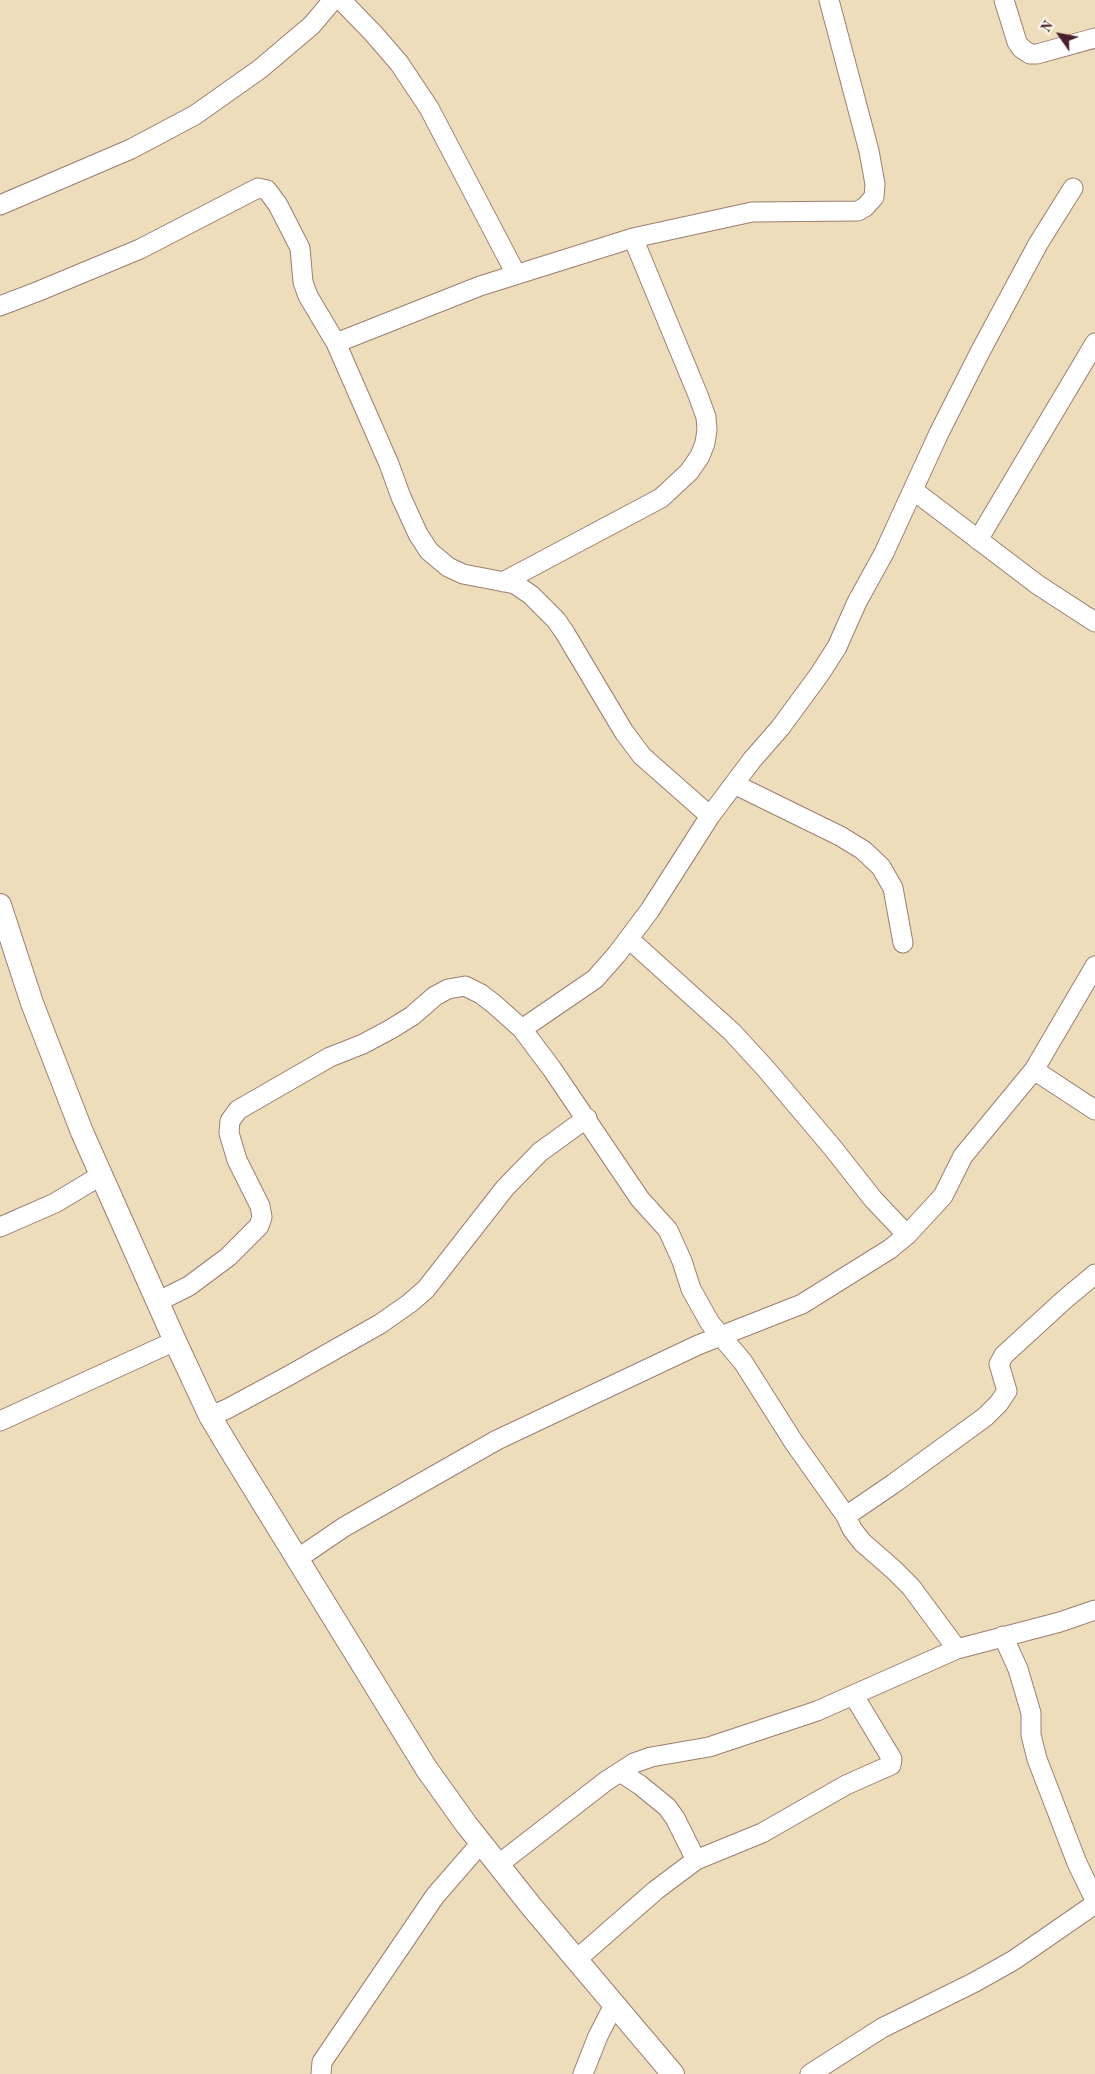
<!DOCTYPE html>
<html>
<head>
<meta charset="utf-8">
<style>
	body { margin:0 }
	#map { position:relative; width:1095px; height:2074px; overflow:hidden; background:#eeddba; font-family:"Old Standard TT",serif }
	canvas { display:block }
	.north { position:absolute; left:1035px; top:10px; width:50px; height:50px; -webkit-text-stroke:4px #fbf7ec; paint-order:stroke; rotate:303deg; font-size:14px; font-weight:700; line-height:20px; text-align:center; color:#4a1f2b }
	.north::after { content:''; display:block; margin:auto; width:18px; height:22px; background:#4a1f2b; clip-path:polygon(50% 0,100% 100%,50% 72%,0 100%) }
</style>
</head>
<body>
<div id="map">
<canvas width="1095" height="2074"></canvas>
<div class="north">N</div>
</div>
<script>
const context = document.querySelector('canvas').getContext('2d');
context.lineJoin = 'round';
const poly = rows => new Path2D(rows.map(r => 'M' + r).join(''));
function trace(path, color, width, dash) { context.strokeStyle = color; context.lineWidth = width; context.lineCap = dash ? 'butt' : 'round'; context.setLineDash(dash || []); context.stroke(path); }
const minor = poly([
	[341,0,373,33,399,63,429,108,516,274],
	[1004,0,1017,42,1021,48,1030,54,1037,54,1095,38],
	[0,205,131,149,195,115,260,69,312,25,333,0],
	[0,306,39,291,140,249,258,188,267,190,278,205,300,248,303,282,308,296,336,343,389,464,401,497,418,534,429,551,448,567,463,574,515,584,531,595,556,620,565,633,624,732,642,756,710,816],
	[336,343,480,286,633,238,752,212,858,211,865,207,874,197,875,184,869,151,829,0],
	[913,490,1038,585,1095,622],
	[978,540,1095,343],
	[503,582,661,498,689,472,700,456,705,443,707,430,706,417,698,395,633,238],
	[734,784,840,836,863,850,881,867,893,888,903,943],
	[629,939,732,1032,766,1069,832,1147,873,1199,907,1235],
	[522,1029,595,979,617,954,650,910,710,816,752,760,780,728,819,675,837,647,857,602,884,553,939,433,980,352,1038,244,1073,188],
	[1034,1070,1095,1110],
	[0,1227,55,1203,100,1176],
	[157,1302,189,1286,228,1257,259,1226,262,1217,260,1206,237,1160,229,1133,230,1121,238,1110,330,1057,363,1044,391,1029,412,1016,435,996,448,989,465,986,481,994,494,1004,522,1029,552,1069,640,1199,668,1230,682,1261,691,1289,710,1323,743,1362,793,1441,846,1516,852,1529,862,1542,894,1570,911,1587,957,1649],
	[210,1416,227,1409,290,1375,380,1324,410,1303,426,1289,505,1188,540,1152,587,1118],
	[0,1421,175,1341],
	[846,1516,893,1484,985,1417,999,1403,1007,1391,999,1364,1004,1355,1064,1300,1095,1274],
	[297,1559,344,1527,497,1440,698,1345,802,1304,890,1249,907,1235,943,1196,963,1156,1034,1070,1095,966],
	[1003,1636,1018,1669,1031,1713,1031,1735,1037,1759,1077,1863,1095,1900],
	[620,1772,640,1785,667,1807,675,1818,696,1860],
	[499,1864,606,1781,634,1763,651,1757,709,1747,817,1711,957,1649,1060,1622,1095,1610],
	[577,1959,656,1890,696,1860,762,1833,846,1785,891,1765,892,1759,854,1696],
	[321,2074,322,2062,435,1896,481,1843],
	[583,2074,598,2036,614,2005],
	[810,2074,882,2028,975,1982,1014,1960,1095,1904]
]);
const tertiary = poly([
	[0,905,32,1003,82,1132,175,1341,210,1416,226,1443,426,1768,466,1824,531,1906,673,2074]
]);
trace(minor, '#9c7e72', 21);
trace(tertiary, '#9c7e72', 24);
trace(minor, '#fff', 19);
trace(tertiary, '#fff', 22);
</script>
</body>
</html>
